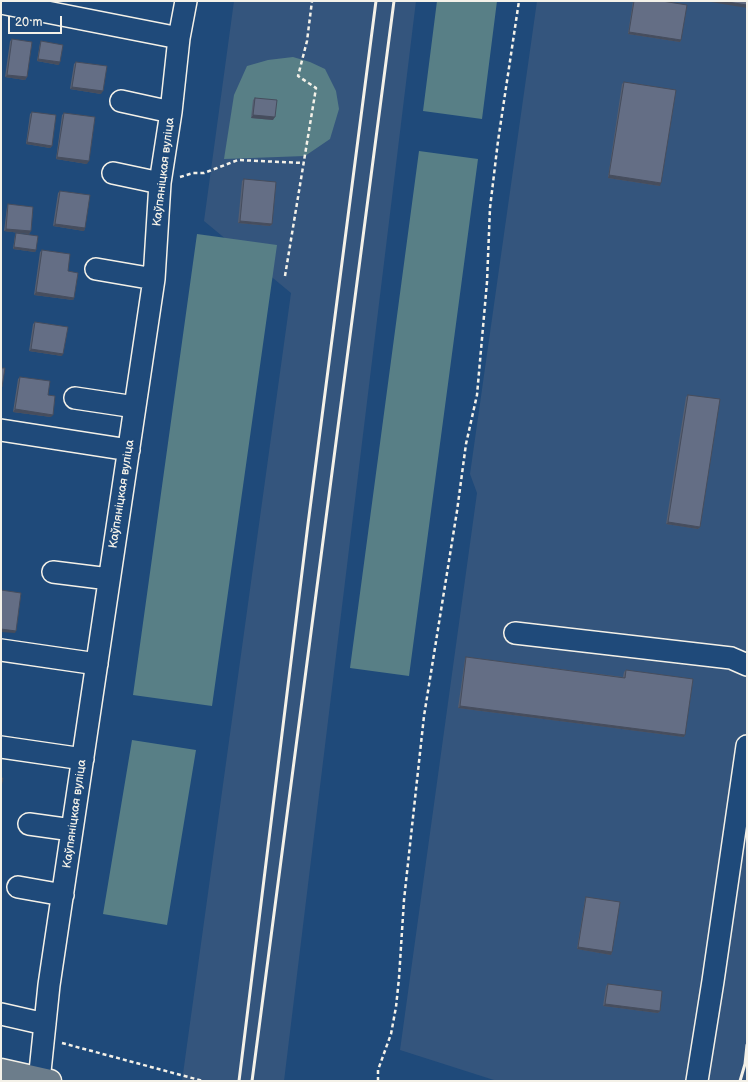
<!DOCTYPE html>
<html>
<head>
<meta charset="utf-8">
<style>
	body { margin:0 }
	#map { position:relative; width:748px; height:1082px; overflow:hidden; background:#1f4a7a; font-family:"Balsamiq Sans",sans-serif }
	canvas { display:block }
	.frame { position:absolute; inset:0; border:2px solid #f4f1e8; pointer-events:none }
	.scale { position:absolute; left:8px; top:16px; width:54px; height:18px; box-sizing:border-box; border:2px solid #f4f1e8; border-top:0; padding-left:5px; font-size:12px; line-height:14px; white-space:nowrap; color:#f4f1e8; -webkit-text-stroke:3px #1f4a7a; paint-order:stroke }
</style>
</head>
<body>
<div id="map">
<canvas width="748" height="1082"></canvas>
<div class="frame"></div>
<div class="scale">20 m</div>
</div>
<script>
const context = document.querySelector('canvas').getContext('2d');
context.lineJoin = 'round';
function fillPath(path, color) { context.fillStyle = color; context.fill(path, 'evenodd'); }
const poly = rows => new Path2D(rows.map(r => 'M' + r).join(''));
function trace(path, color, width, dash) { context.strokeStyle = color; context.lineWidth = width; context.lineCap = dash ? 'butt' : 'round'; context.setLineDash(dash || []); context.stroke(path); }
function drawText(font, color, halo, rows, align = 'center') {
  context.font = font + ' "Balsamiq Sans",sans-serif'; context.lineWidth = 3.5; context.setLineDash([]); context.textBaseline = 'middle'; context.strokeStyle = halo; context.fillStyle = color; for (const [text, x, y, turn = 0] of rows) {
    context.save(); context.translate(x, y); context.rotate((+turn || 0) * Math.PI / 180); context.textAlign = isNaN(turn) ? turn : align; if (halo) context.strokeText(text, 0, 0); context.fillText(text, 0, 0); context.restore();
  }
}
fillPath(poly([
	[234,1,416,1,284,1081,182,1081,291,293,204,221],
	[537,1,747,1,747,1081,497,1081,400,1050,477,493,470,474]
]), '#34557d');
fillPath(poly([
	[437,1,497,1,482,119,423,111],
	[293,57,310,62,325,69,336,91,339,109,330,139,305,156,224,159,234,95,247,66,268,60],
	[419,151,478,159,409,676,350,668],
	[197,234,277,245,212,706,133,695],
	[132,740,196,750,167,925,103,914]
]), '#587f86');
const minor = poly([
	[1,3,179,38],
	[121,101,171,112],
	[113,173,160,183],
	[96,269,154,279],
	[75,398,135,407],
	[1,430,129,450],
	[53,572,109,579],
	[515,633,731,658,747,665],
	[1,650,97,664],
	[1,747,83,759],
	[29,824,72,830],
	[18,887,63,895],
	[1,1014,45,1024],
	[39,1081,49,985,154,279,160,183,171,112,179,38,186,1],
	[697,1081,713,981,747,746]
]);
const major = poly([
	[1,1070,50,1081]
]);
trace(minor, '#f4f1e8', 24);
trace(major, '#f4f1e8', 25);
trace(poly([
	[180,177,193,173,204,173,238,160,303,163],
	[285,276,316,88,298,76,307,41,312,1],
	[62,1043,203,1081],
	[378,1081,378,1070,391,1034,396,1007,399,978,404,900,424,716,457,511,466,444,477,395,487,282,490,208,498,141,519,1]
]), '#f4f1e8', 2.5, [4, 3]);
trace(minor, '#1f4a7a', 21);
trace(major, '#6c7d8b', 22);
trace(poly([
	[239,1081,308,524,376,1],
	[252,1081,394,1],
	[740,1081,745,1064,747,1045]
]), '#f4f1e8', 3);
fillPath(poly([
	[633,1,662,1,681,40,680,42,628,34],
	[12,39,27,77,25,80,5,77,10,41],
	[41,41,59,65,37,61,40,43],
	[76,62,101,94,70,89,74,64],
	[624,82,660,186,608,178,622,84],
	[255,98,273,120,251,118,253,100],
	[32,112,52,146,50,148,26,144,30,114],
	[64,113,87,164,56,159,62,115],
	[244,179,272,224,270,226,238,223,242,181],
	[60,191,85,228,84,231,53,226,58,193],
	[8,204,31,231,29,234,4,231,7,207],
	[16,233,36,250,35,252,13,249,15,235],
	[42,250,68,271,74,298,73,300,34,295,40,252],
	[35,322,62,356,29,351,33,324],
	[20,377,48,395,51,417,13,412,18,379],
	[688,395,700,527,698,529,666,524,686,397],
	[466,657,623,677,624,672,626,670,685,735,684,737,458,708,465,659],
	[586,897,612,952,611,955,577,949,585,899],
	[608,984,660,1011,658,1013,603,1006,606,986]
]), '#565f72');
fillPath(poly([
	[705,1,721,1,747,5,747,8],
	[629,32,681,40,680,42,628,34],
	[38,59,60,62,59,65,37,61],
	[7,75,27,77,25,80,5,77],
	[72,87,103,91,101,94,70,89],
	[253,115,275,117,273,120,251,118],
	[27,142,52,146,50,148,26,144],
	[57,157,89,161,87,164,56,159],
	[609,175,661,183,660,186,608,178],
	[240,221,272,224,270,226,238,223],
	[55,224,85,228,84,231,53,226],
	[6,229,31,231,29,234,4,231],
	[14,247,36,250,35,252,13,249],
	[36,292,74,298,73,300,34,295],
	[31,349,63,354,62,356,29,351],
	[15,409,53,415,51,417,13,412],
	[668,522,700,527,698,529,666,524],
	[1,629,16,631,15,633,1,632],
	[460,706,685,735,684,737,458,708],
	[578,947,612,952,611,955,577,949],
	[605,1004,660,1011,658,1013,603,1006]
]), '#464d5d');
const building = poly([
	[634,1,662,1,687,5,681,40,629,32,634,1],
	[721,1,747,1,747,5,721,1],
	[12,39,32,42,27,77,7,75,12,39],
	[41,41,63,45,60,62,38,59,41,41],
	[76,62,107,66,103,91,72,87,76,62],
	[624,82,676,90,661,183,609,175,624,82],
	[255,98,277,100,275,117,253,115,255,98],
	[32,112,56,115,52,146,27,142,32,112],
	[64,113,95,117,89,161,57,157,64,113],
	[244,179,276,182,272,224,240,221,244,179],
	[60,191,90,195,85,228,55,224,60,191],
	[8,204,33,207,31,231,6,229,8,204],
	[16,233,38,236,36,250,14,247,16,233],
	[42,250,70,254,68,271,78,273,74,298,36,292,42,250],
	[35,322,68,327,63,354,31,349,35,322],
	[1,368,5,368,2,387,1,386,1,368],
	[20,377,50,381,48,395,55,396,53,415,15,409,20,377],
	[688,395,720,399,700,527,668,522,688,395],
	[1,590,21,593,16,631,1,629,1,590],
	[466,657,625,678,626,670,693,679,685,735,460,706,466,657],
	[1,778,3,778,1,787,1,778],
	[586,897,620,902,612,952,578,947,586,897],
	[608,984,662,991,660,1011,605,1004,608,984]
]);
fillPath(building, '#646e85');
trace(building, '#464d5d', 1);
drawText('12px', '#f4f1e8', '#1f4a7a', [
	["Каўпяніцкая вуліца",164,172,-83],
	["Каўпяніцкая вуліца",122,494,-81],
	["Каўпяніцкая вуліца",75,814,-82]
]);
</script>
</body>
</html>
